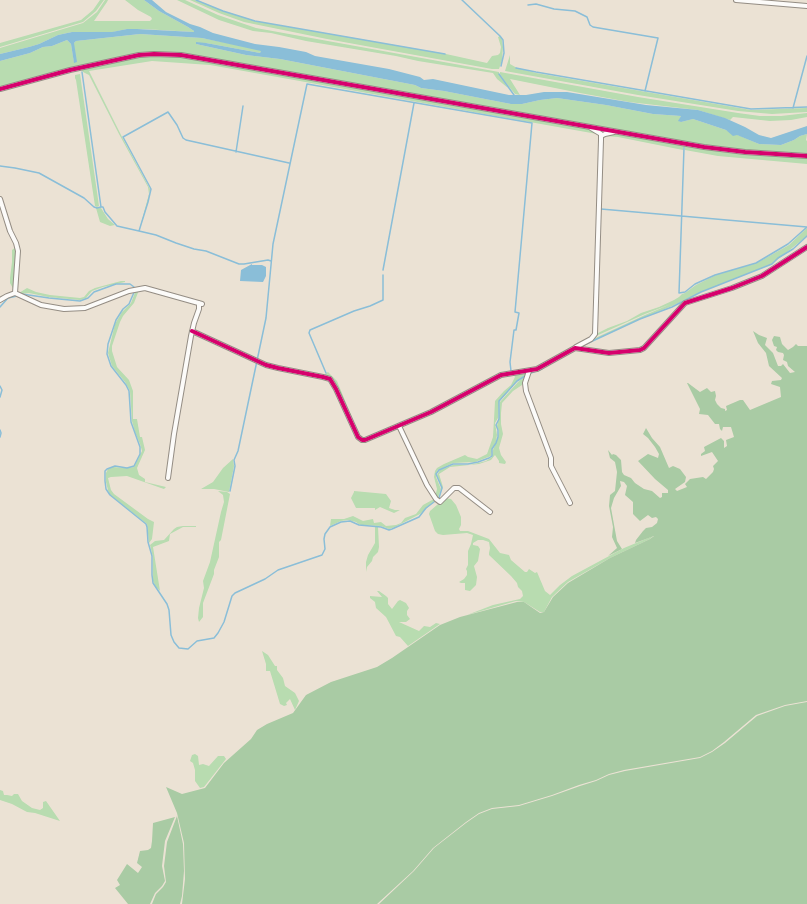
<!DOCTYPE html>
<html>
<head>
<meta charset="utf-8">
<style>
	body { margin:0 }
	canvas { display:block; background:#ebe2d4 }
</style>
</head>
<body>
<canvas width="807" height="904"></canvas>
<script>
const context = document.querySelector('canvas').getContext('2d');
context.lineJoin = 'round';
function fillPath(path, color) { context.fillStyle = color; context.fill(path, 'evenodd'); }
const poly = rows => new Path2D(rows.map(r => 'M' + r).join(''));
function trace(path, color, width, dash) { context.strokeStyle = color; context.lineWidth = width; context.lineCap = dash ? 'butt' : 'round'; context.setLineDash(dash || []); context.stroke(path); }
fillPath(poly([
	[100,0,104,0,96,11,83,22,0,47,0,43,81,20,93,10],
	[105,0,108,0,107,2,94,21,150,21,152,19,151,17,138,10,125,0,144,0,159,11,188,27,194,31,194,32,143,29,127,29,113,32,72,32,58,35,39,44,29,47,0,54,0,48,83,23,97,12],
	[177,0,185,0,218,15,256,28,499,72,499,74,508,88,497,79,493,73,418,61,396,56,306,41,271,33,253,31,219,20],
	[190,0,195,0,223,11,255,21,446,54,487,63,492,56,498,55,500,53,501,47,498,37,500,36,502,40,503,47,502,60,499,69,492,69,327,39,244,22,219,13],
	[140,34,202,38,262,50,260,53,206,43,196,44,246,55,280,59,415,85,421,88,444,91,511,104,522,104,540,100,557,98,606,105,653,114,681,116,679,121,681,122,693,119,726,130,759,144,781,145,794,140,800,136,807,134,806,140,807,141,807,155,745,151,704,145,181,54,154,52,0,88,0,61,30,53,43,47,52,46,67,40,71,44,74,62,74,43,76,41],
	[153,55,187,57,589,128,597,134,210,65,152,61,89,71,122,137,150,189,148,202,139,231,149,194,148,187,119,134,89,75,83,72,81,69],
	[510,55,510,64,517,68,536,73,751,110,807,108,807,112,772,114,738,111,638,95,505,71],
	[500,72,638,97,738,113,760,116,781,116,807,113,807,117,791,120,770,121,733,117,730,120,698,110,629,102,580,93,510,79,520,95,515,94,506,83,500,74],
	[80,74,99,206,97,207,95,206,76,80,75,78,75,75],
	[620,133,687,145,807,157,807,164,718,156,685,150,685,148,683,148,683,150,618,137,605,136],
	[96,208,101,208,108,219,115,225,110,226,100,222],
	[807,228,807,236,772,264,701,292,672,306,640,319,582,346,591,340,645,315,671,304,645,314,596,336,596,334,608,328,627,321,641,313,659,307,674,300,679,297,682,294,685,293,696,285,718,274,757,263,789,245],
	[16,247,15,292,10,283,10,278,12,262,12,250],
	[121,281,125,281,125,282,103,287,92,291,86,298,80,300,48,297,29,293,20,294,19,293,27,288,36,292,50,295,80,298,84,297,89,291,95,288],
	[136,290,139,290,134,303,123,316,120,322,112,346,112,351,117,367,129,380,133,391,133,419,137,419,140,437,142,437,145,450,137,468,139,475,145,479,145,482,166,487,164,489,161,488,127,476,111,477,108,478,111,490,114,494,148,519,154,522,152,539,149,543,147,524,109,494,106,482,106,473,108,469,113,467,126,468,134,467,142,451,140,444,135,432,132,421,130,391,125,382,112,366,108,353,115,324,122,312,131,303],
	[328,372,337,381,360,437,334,380,331,378,325,376,325,374],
	[526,372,526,375,517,381,499,402,498,418,495,423,497,435,496,442,492,449,491,456,475,462,453,463,438,470,436,473,436,477,441,489,438,498,437,499,435,497,437,489,434,477,435,471,437,468,444,464,465,455,468,457,477,459,487,454,493,437,495,401,504,391,511,385,515,377,513,373],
	[525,376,522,385,513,391,502,403,501,413,501,424,503,434,499,448,501,455,506,462,505,464,499,463,499,461,495,455,491,460,479,464,450,467,439,474,443,487,441,492,442,488,437,475,440,470,453,465,469,465,478,463,486,461,492,457,493,450,498,438,499,431,497,426,499,418,500,402,518,382],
	[233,459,234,466,229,492,214,489,201,489,213,482,223,468],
	[218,491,227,492,230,494,221,540,219,542,219,557,214,570,214,574,203,603,203,617,199,622,198,618,199,608,204,588,203,581,210,562,221,512,224,502,223,495],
	[354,491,386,494,391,501,389,508,395,510,400,510,394,513,380,507,375,510,375,508,356,508,351,498,354,492],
	[445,498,451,499,456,505,461,517,461,525,459,529,460,531,468,531,489,539,500,553,509,555,511,560,525,572,527,572,529,569,535,573,537,572,545,591,550,595,560,585,572,576,624,548,653,536,650,539,610,558,568,582,552,597,544,612,540,612,524,602,516,601,467,615,493,605,520,599,523,596,522,591,518,587,517,583,511,576,489,555,489,553,490,548,489,542,483,540,478,540,473,543,473,545,478,546,480,549,478,561,474,566,477,577,476,585,470,591,465,590,465,583,461,583,459,582,464,579,467,575,467,571,466,569,468,565,468,551,471,544,473,535,467,533,443,535,438,534,435,531,429,514,430,511],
	[434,499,435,501,420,514,395,527,389,529,381,526,360,525,356,522,348,520,341,521,330,526,331,519,344,519,353,516,363,521,373,519,374,523,381,522,386,526,396,525,401,523,405,518,416,514,423,505],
	[183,526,196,526,196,527,183,527,170,534,169,541,153,547,160,591,156,587,153,581,153,557,150,545,155,541,164,540,174,529,177,527],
	[375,527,378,527,379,547,378,552,373,557,372,561,367,567,366,572,366,562,368,555,375,543],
	[377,591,379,591,386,596,388,598,388,604,392,609,398,601,400,600,406,603,409,608,407,611,407,615,410,619,406,622,399,622,419,631,424,626,430,627,436,623,440,624,408,646,400,637,396,636,386,617,376,608,375,602,370,598,370,596,382,597],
	[262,651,268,655,275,666,277,666,277,670,283,678,285,686,295,693,299,701,295,710,290,699,286,703,287,705,284,706,280,704,270,671,266,671,266,664],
	[195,754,198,756,199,765,203,764,209,766,218,756,224,756,226,759,204,787,200,788,195,781,195,770,193,763,190,761,192,755],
	[0,790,3,791,4,795,7,795,12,796,14,794,18,794,22,801,32,808,40,810,43,808,43,802,46,801,60,821,35,813,27,812,12,804,0,800]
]), '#b8dcb0');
fillPath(poly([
	[753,331,759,335,767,338,765,345,773,353,778,366,781,366,783,364,790,373,795,372,788,366,787,362,783,360,784,355,783,353,778,352,776,350,777,347,774,346,772,340,774,336,780,337,782,344,788,350,793,347,796,344,798,346,807,346,807,701,785,705,756,715,724,742,712,751,700,757,624,770,609,774,596,780,579,785,552,795,519,805,492,808,479,813,466,822,433,848,413,871,377,904,182,904,185,879,184,843,177,813,166,787,182,794,205,788,224,763,251,739,257,730,267,724,293,713,306,695,331,682,377,667,392,658,440,625,460,617,517,602,524,602,540,613,544,612,553,597,568,583,610,558,650,539,654,536,635,543,636,540,643,531,646,528,652,527,657,523,658,519,656,517,652,518,648,515,640,521,633,514,633,502,625,495,627,486,624,482,620,481,621,486,614,498,611,508,617,541,622,549,608,556,617,548,612,537,613,527,609,506,610,495,615,491,617,472,615,462,610,458,608,450,612,455,613,454,616,455,621,460,622,472,624,475,631,478,635,483,644,489,652,491,660,498,662,497,662,493,668,493,668,490,655,479,638,461,648,454,658,458,659,454,655,447,648,438,643,434,646,428,652,438,660,447,669,468,673,466,680,469,686,477,685,482,675,489,677,491,687,487,685,484,690,479,703,477,706,479,713,472,714,469,713,466,718,461,712,452,701,456,701,454,705,451,704,447,721,438,724,441,724,448,727,446,726,440,734,437,731,427,723,427,722,431,720,429,719,424,715,424,708,415,699,414,700,409,687,383,688,383,700,392,707,388,711,392,715,391,716,396,715,400,717,404,721,408,725,409,725,411,727,410,726,406,740,400,743,400,750,410,781,397,780,387,771,384,772,381,781,380,782,378,769,366,766,353,758,343],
	[807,702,807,904,379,904,414,871,434,848,466,823,479,814,492,809,519,806,552,796,580,786,596,781,609,775,625,771,700,758,712,752,725,743,757,716,785,706],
	[177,816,183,844,184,871,182,896,180,904,152,904,156,894,163,887,166,882,164,866,167,842],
	[175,817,165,841,162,866,165,881,162,886,155,893,150,904,128,904,115,888,120,885,117,880,127,864,138,873,142,867,137,863,140,851,148,850,151,848,152,841,153,823]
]), '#a9cba4');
fillPath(poly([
	[144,0,152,0,166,12,190,24,200,27,213,33,255,44,279,47,306,52,315,56,389,69,420,77,424,80,433,79,509,95,526,95,544,92,567,92,646,105,698,110,725,118,745,127,759,135,771,138,807,126,807,134,800,136,794,140,781,145,759,144,737,135,733,136,726,130,693,119,681,122,678,121,681,116,653,114,606,105,557,98,540,100,522,104,511,104,444,91,421,88,415,85,280,59,246,55,196,44,196,42,206,43,260,53,261,51,202,38,140,34,76,41,74,43,77,62,74,63,71,44,67,40,52,46,43,47,30,53,0,61,0,54,29,47,39,44,58,35,72,32,112,32,127,29,137,29,194,32,194,31,188,27,159,11],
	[252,264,252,265,262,265,266,267,266,276,263,282,240,281,241,270]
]), '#8abed8');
trace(poly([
	[196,0,223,11,255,21,445,54],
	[462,0,500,36,503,40,504,53,501,66],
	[528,5,536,4,554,9,575,11,587,17,590,25,593,27,658,38,645,91],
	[516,68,536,72,751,109,807,107],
	[82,72,101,207,103,207,105,212,117,226,139,231],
	[499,74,514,95],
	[793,108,807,56],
	[684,148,679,293,685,292,695,284,715,275,756,263,788,244,807,227],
	[236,152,243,106],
	[0,166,15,168,39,173,84,198,94,207,97,208,101,207],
	[601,209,807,227],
	[271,261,268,260,244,264,239,264,206,251,194,249,176,243,156,235,139,231,148,202,151,189,123,137,168,112,177,125,183,138,186,140,289,163],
	[383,270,414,103],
	[135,290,129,304,123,309,116,320,108,344,107,354,111,366,126,385,129,391,131,422,140,447,140,454,134,466,127,468,115,466,107,469,105,471,105,481,106,489,110,495,146,524,147,527,148,542,152,556,152,575,153,583,167,604,169,610,171,635,174,642,179,648,188,649,197,641,214,638,218,633,224,622,232,596,235,593,265,579,278,570,322,555,325,549,324,539,325,534,330,527,341,522,350,521,359,525,381,527,389,530,392,529,419,517,426,508,434,502],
	[22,294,49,298,80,301,88,298,94,292,116,284,130,284,134,287],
	[0,307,8,298,17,296],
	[584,345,640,319,672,307,701,292,772,264,778,258,793,249,807,236],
	[326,373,309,333,310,330,354,311,370,306,383,300,383,275],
	[531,373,542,369,547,365],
	[0,386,2,390,0,397],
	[0,430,1,433,0,437],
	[230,491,235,466,234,460,238,451,266,318,273,244,307,84,532,123,515,312,519,313,516,330,514,330,510,362,511,371],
	[439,498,442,488,436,474,439,470,453,464,468,464,478,462,489,458,492,456,492,449,496,443,498,437,498,430,496,425,499,419,499,401,517,381,525,376]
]), '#8abed8', 1.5);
const minor = poly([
	[736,0,807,6],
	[0,89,70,70,139,55,154,54,181,55,704,147,745,152,807,156],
	[591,128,601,134,601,136],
	[0,199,10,231,16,243,18,251,15,293,7,296,0,300],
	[15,293,41,305,64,309,85,308,129,291,145,288,202,304],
	[192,331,266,365,278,368,323,377,330,379,336,389,358,437,362,440,365,440,431,412,501,375,537,369,575,348,609,353,640,350,644,348,685,303,732,288,762,276,807,247],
	[576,347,591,339,595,334,601,140,601,136,605,134,614,132],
	[529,371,525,383,526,391,551,458,551,466,570,503],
	[399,426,427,485,436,499,440,502,454,488,459,488,490,512],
	[168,478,174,434,191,336,194,323,199,309,199,303]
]);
trace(minor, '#948d84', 6);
trace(minor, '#fcfbf9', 4);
trace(poly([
	[0,89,70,70,139,55,154,54,181,55,704,147,745,152,807,156],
	[192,331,266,365,278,368,323,377,330,379,336,389,358,437,362,440,365,440,431,412,501,375,537,369,575,348,609,353,640,350,644,348,685,303,732,288,762,276,807,247]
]), '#d6006c', 4);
</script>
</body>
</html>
